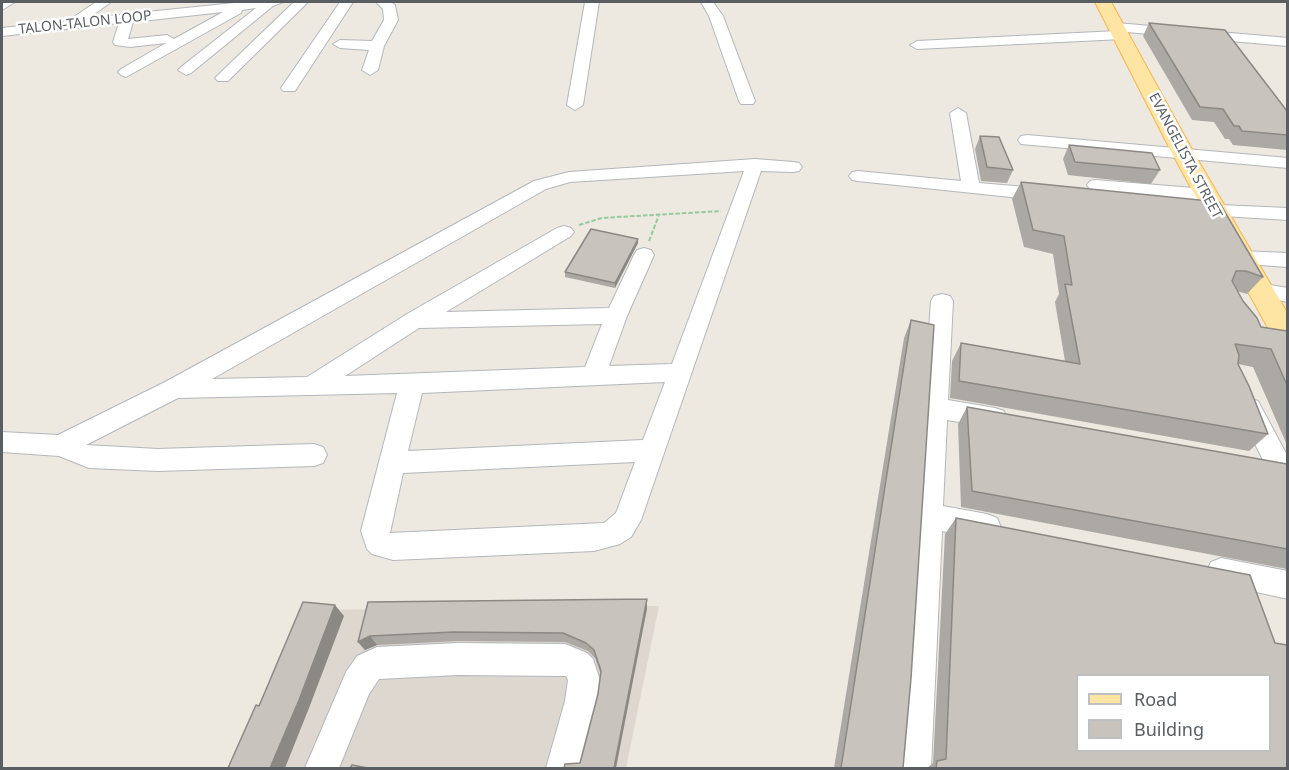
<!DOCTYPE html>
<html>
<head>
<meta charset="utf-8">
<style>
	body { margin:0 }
	#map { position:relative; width:1289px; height:770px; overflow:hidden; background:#ede8e0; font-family:"Noto Sans",sans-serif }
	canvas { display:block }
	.frame { position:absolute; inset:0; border:3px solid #595e62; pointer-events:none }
	.legend { position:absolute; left:1076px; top:674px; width:195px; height:78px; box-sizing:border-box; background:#fff; border:2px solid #bdbfc0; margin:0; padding:8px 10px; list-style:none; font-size:18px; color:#595e62 }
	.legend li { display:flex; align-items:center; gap:12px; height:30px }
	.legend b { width:30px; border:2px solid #bdbfc0 }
</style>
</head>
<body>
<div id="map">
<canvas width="1289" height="770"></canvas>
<div class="frame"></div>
<ul class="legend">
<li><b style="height:8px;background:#ffe5a3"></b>Road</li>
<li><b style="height:16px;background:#c8c3bd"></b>Building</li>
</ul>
</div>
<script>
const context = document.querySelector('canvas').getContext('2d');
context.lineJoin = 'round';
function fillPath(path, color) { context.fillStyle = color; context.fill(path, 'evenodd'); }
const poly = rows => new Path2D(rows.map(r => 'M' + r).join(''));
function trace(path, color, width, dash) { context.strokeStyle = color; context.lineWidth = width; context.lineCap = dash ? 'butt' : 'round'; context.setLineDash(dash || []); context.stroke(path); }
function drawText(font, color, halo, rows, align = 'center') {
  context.font = font + ' "Noto Sans",sans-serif'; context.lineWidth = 5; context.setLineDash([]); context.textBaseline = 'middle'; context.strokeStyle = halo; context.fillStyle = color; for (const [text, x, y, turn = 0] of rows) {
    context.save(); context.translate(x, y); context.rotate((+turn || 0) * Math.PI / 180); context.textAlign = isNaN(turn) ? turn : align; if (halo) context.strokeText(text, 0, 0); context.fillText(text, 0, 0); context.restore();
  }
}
fillPath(poly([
	[659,606,626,768,242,768,312,610]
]), '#ddd7cf');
const minor = poly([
	[2,2,15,2,2,10,2,2],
	[96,2,111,2,89,18,244,2,283,2,273,6,191,73,186,75,178,70,181,67,256,8,242,10,241,13,126,77,121,75,118,72,121,69,166,43,130,47,115,45,113,42,119,23,2,36,2,28,68,21,96,2],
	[223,12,174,39,167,35,128,39,133,22,223,12],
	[294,2,308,2,228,81,218,81,215,78,218,75,294,2],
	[340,2,353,2,295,91,283,91,281,88,340,2],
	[376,2,390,2,395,5,398,20,384,46,378,70,370,75,362,70,369,50,340,48,333,44,340,40,372,41,384,20,383,9,376,2],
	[585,2,599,2,583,105,575,110,567,105,585,2],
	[701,2,713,2,723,16,755,101,753,104,741,104,739,101,709,16,701,2],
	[1117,23,1288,38,1288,46,1127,32,1129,35,1127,38,1122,39,917,49,910,45,917,41,1117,31,1110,27,1117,23],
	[958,108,966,113,979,183,1049,189,1056,191,1058,195,1056,199,1049,201,858,181,852,180,849,176,852,172,858,171,961,181,950,113,958,108],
	[1027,135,1288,158,1288,168,1021,144,1018,140,1021,136,1027,135],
	[755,159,793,162,799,163,802,167,799,171,793,172,761,171,641,520,631,537,620,544,594,551,393,560,372,554,367,549,361,531,397,393,178,398,86,445,158,449,314,444,323,447,327,455,323,463,314,466,158,471,89,468,59,456,2,452,2,432,58,435,165,382,534,181,569,172,755,159],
	[744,171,672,364,609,366,627,316,654,255,651,250,644,248,637,250,634,255,609,308,446,312,571,236,574,232,571,228,564,226,557,228,407,314,307,377,212,379,546,189,570,182,744,171],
	[602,324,585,367,345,376,419,328,602,324],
	[665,382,643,440,408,451,422,393,665,382],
	[635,462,616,513,604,523,390,533,403,473,635,462],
	[1096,180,1206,189,1213,191,1215,195,1213,199,1206,201,1090,189,1087,185,1090,181,1096,180],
	[1197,204,1288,208,1288,220,1190,214,1187,210,1190,206,1197,204],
	[1240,251,1288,253,1288,267,1233,263,1230,258,1233,253,1240,251],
	[1258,283,1288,288,1288,302,1250,295,1247,290,1250,285,1258,283],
	[942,294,950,296,953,301,948,400,995,408,1004,411,1007,418,1004,425,995,428,947,420,943,506,987,514,997,518,1001,527,997,536,987,540,942,531,931,768,897,768,931,301,934,296,942,294],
	[1249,398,1258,401,1288,457,1288,479,1281,481,1272,478,1237,408,1240,401,1249,398],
	[1221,558,1288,571,1288,599,1211,582,1206,572,1211,562,1221,558],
	[458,643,565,644,587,653,593,659,600,680,597,701,580,768,546,768,565,701,568,680,566,676,458,675,379,679,369,694,339,768,305,768,346,672,357,656,377,647,458,643]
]);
const major = poly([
	[1095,2,1111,2,1195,155,1288,314,1288,349,1278,346,1274,339,1173,155,1095,2]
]);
trace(minor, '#b3b7bc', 2);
trace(major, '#f9b44c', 2);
trace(poly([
	[579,225,602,218,721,211],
	[649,241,659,215]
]), '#94ca9d', 2, [4.5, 2]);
fillPath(minor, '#fff');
fillPath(major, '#ffe5a3');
fillPath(poly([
	[1149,23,1287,111,1287,150,1233,145,1229,139,1225,139,1214,122,1192,120,1143,36],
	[980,136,1013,170,1007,183,981,181,975,149],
	[1069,145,1160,170,1151,184,1068,175,1063,159],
	[1021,182,1263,277,1247,294,1237,291,1243,301,1261,327,1287,331,1287,445,1253,367,1238,364,1268,434,1249,451,950,398,952,361,961,343,1065,361,1055,302,1059,294,1053,254,1024,247,1012,199],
	[638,239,638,243,615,288,565,277,565,272],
	[911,320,903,768,834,768,904,338],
	[967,407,1287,464,1287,569,961,507,958,424],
	[956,518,1287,768,927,768,933,763,945,534],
	[647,599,647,609,580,763,598,694,601,675,595,658,588,651,565,642,458,641,377,645,365,650,358,642,368,602]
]), '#aca8a3');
fillPath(poly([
	[638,239,638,243,615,288,615,283],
	[647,599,647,609,616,768,614,768],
	[335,605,344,616,309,708,285,768,270,768],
	[370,636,377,645,365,650,358,642]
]), '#8c8884');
const building = poly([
	[1149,23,1225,30,1287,111,1287,135,1242,131,1239,126,1234,126,1223,109,1200,107,1149,23],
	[980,136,999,137,1013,170,987,167,980,136],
	[1069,145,1152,153,1160,170,1075,162,1069,145],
	[1021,182,1219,202,1263,277,1246,271,1236,271,1232,281,1243,301,1257,318,1261,327,1287,331,1287,385,1271,349,1235,344,1239,355,1238,364,1249,386,1268,434,959,381,961,343,1080,364,1065,284,1072,285,1064,236,1033,230,1021,182],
	[591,229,638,239,615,283,565,272,591,229],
	[911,320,934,325,911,678,903,768,841,768,911,320],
	[967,407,1287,464,1287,549,972,491,967,407],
	[956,518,1250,575,1275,643,1287,645,1287,768,936,768,937,761,946,759,956,518],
	[1077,675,1269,675,1269,750,1077,750,1077,675],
	[647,599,614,768,564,768,565,764,580,763,598,694,601,671,594,650,586,643,563,633,453,632,370,636,358,642,368,602,647,599],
	[303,602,335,605,299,700,270,768,228,768,256,705,259,706,303,602],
	[352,765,368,768,350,768,352,765]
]);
fillPath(building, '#c8c3bd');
trace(building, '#8c8884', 1.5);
drawText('14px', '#595e62', '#fff', [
	["TALON-TALON LOOP",85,23,-6],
	["EVANGELISTA STREET",1185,156,62]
]);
</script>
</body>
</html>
